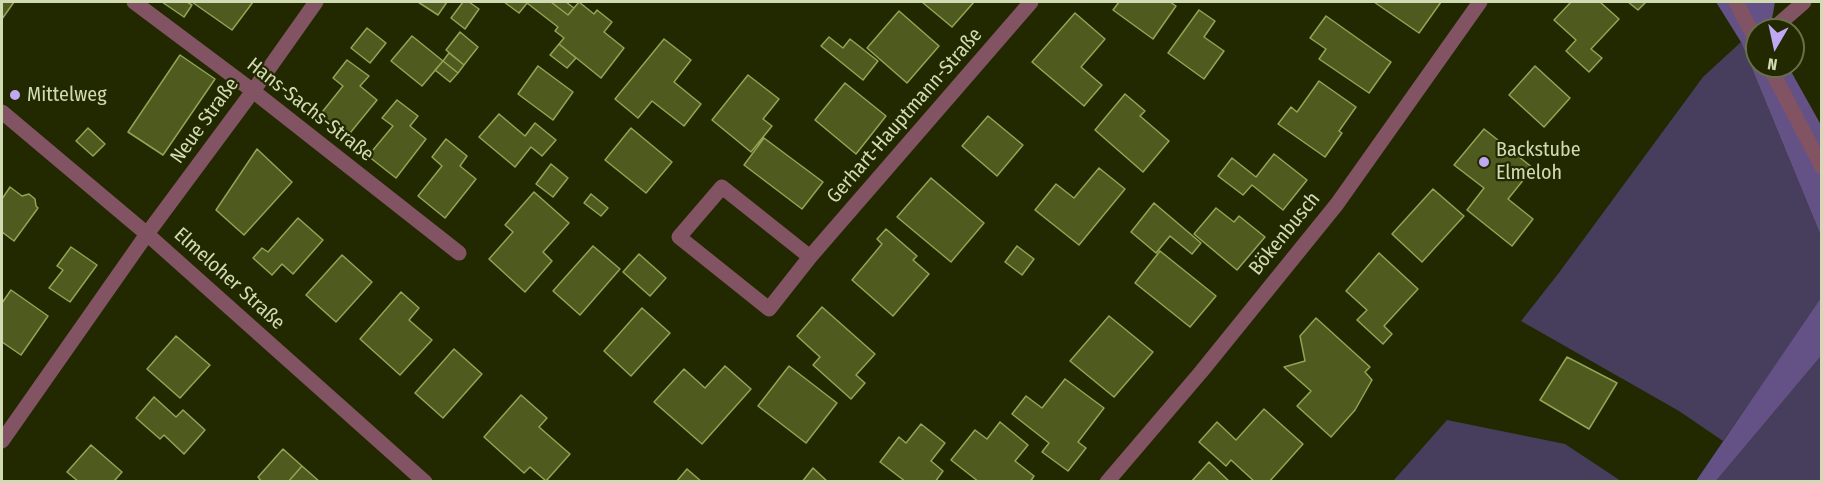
<!DOCTYPE html>
<html>
<head>
<meta charset="utf-8">
<style>
	body { margin:0 }
	#map { position:relative; width:1823px; height:483px; overflow:hidden; background:#222900; font-family:"Fira Sans Condensed",sans-serif }
	canvas { display:block }
	.frame { position:absolute; inset:0; border:3px solid #d1dbb3; pointer-events:none }
	.north { position:absolute; left:1745px; top:18px; width:60px; height:60px; box-sizing:border-box; background:#222900; border:2px solid #687048; border-radius:50%; rotate:189deg; font-size:16px; font-weight:700; line-height:24px; text-align:center; color:#d1dbb3 }
	.north::after { content:''; display:block; margin:auto; width:21px; height:27px; background:#c1a8f3; clip-path:polygon(50% 0,100% 100%,50% 72%,0 100%) }
</style>
</head>
<body>
<div id="map">
<canvas width="1823" height="483"></canvas>
<div class="frame"></div>
<div class="north">N</div>
</div>
<script>
const context = document.querySelector('canvas').getContext('2d');
context.lineJoin = 'round';
function fillPath(path, color) { context.fillStyle = color; context.fill(path, 'evenodd'); }
const poly = rows => new Path2D(rows.map(r => 'M' + r).join(''));
function trace(path, color, width, dash) { context.strokeStyle = color; context.lineWidth = width; context.lineCap = dash ? 'butt' : 'round'; context.setLineDash(dash || []); context.stroke(path); }
function drawText(font, color, halo, rows, align = 'center') {
  context.font = font + ' "Fira Sans Condensed",sans-serif'; context.lineWidth = 4.5; context.setLineDash([]); context.textBaseline = 'middle'; context.strokeStyle = halo; context.fillStyle = color; for (const [text, x, y, turn = 0] of rows) {
    context.save(); context.translate(x, y); context.rotate((+turn || 0) * Math.PI / 180); context.textAlign = isNaN(turn) ? turn : align; if (halo) context.strokeText(text, 0, 0); context.fillText(text, 0, 0); context.restore();
  }
}
fillPath(poly([
	[1741,42,1821,236,1822,298,1723,441,1679,411,1521,321,1558,274,1703,77],
	[1821,356,1821,481,1716,481],
	[1447,420,1565,444,1621,481,1393,481]
]), '#473d5c');
fillPath(poly([
	[1716,2,1775,2,1770,30,1757,30,1757,66,1788,66,1821,125,1821,236,1741,42],
	[1821,298,1821,356,1716,481,1696,481]
]), '#645186');
const building = poly([
	[2,2,14,2,2,19,2,2],
	[162,2,187,2,192,5,184,17,162,2],
	[192,2,253,2,232,30,192,2],
	[418,2,447,2,438,15,418,2],
	[463,2,469,2,479,9,465,29,451,18,463,2],
	[504,2,528,2,519,13,504,2],
	[529,2,551,2,568,15,579,2,594,14,597,10,612,22,604,32,624,48,601,78,559,44,564,38,555,31,558,27,527,3,529,2],
	[551,2,566,2,574,8,568,15,551,2],
	[922,2,974,2,952,27,922,2],
	[1119,2,1170,2,1176,6,1153,39,1113,10,1119,2],
	[1374,2,1441,2,1419,33,1374,2],
	[1571,2,1600,2,1619,19,1591,49,1602,58,1589,72,1566,51,1576,40,1554,20,1571,2],
	[1628,2,1646,2,1638,10,1628,2],
	[1199,10,1215,21,1204,37,1224,51,1204,79,1168,53,1199,10],
	[899,11,939,46,907,83,867,48,899,11],
	[1075,13,1105,39,1081,67,1102,85,1084,106,1032,62,1075,13],
	[1326,16,1391,62,1369,93,1319,59,1326,49,1310,38,1326,16],
	[367,28,386,43,370,63,351,48,367,28],
	[460,32,478,47,464,65,446,50,460,32],
	[412,36,443,61,422,86,391,61,412,36],
	[829,37,843,48,850,39,878,61,863,80,821,46,829,37],
	[664,39,691,60,674,82,701,104,684,126,652,101,638,118,615,99,664,39],
	[559,44,576,58,567,68,550,55,559,44],
	[449,53,464,65,458,73,443,61,449,53],
	[180,55,215,79,163,155,128,132,180,55],
	[347,60,369,76,360,86,377,100,346,138,319,116,343,86,333,78,347,60],
	[443,61,458,73,450,82,435,70,443,61],
	[538,66,573,92,553,120,518,94,538,66],
	[1535,66,1570,98,1544,127,1509,95,1535,66],
	[748,75,779,99,763,119,772,126,751,152,712,120,748,75],
	[1319,81,1356,107,1339,131,1342,133,1325,157,1278,124,1291,107,1297,112,1319,81],
	[845,83,886,116,856,154,815,120,845,83],
	[1125,94,1145,111,1140,116,1169,141,1143,172,1095,130,1125,94],
	[397,100,418,116,410,126,426,139,396,178,368,156,393,126,382,118,397,100],
	[499,114,525,136,535,123,556,140,542,156,531,147,515,167,479,137,499,114],
	[988,116,1023,145,997,176,962,146,988,116],
	[88,128,105,144,93,156,76,141,88,128],
	[631,128,672,162,646,193,605,160,631,128],
	[1484,129,1533,168,1508,199,1533,219,1512,246,1467,210,1484,188,1454,165,1484,129],
	[764,138,823,182,802,209,744,165,764,138],
	[446,139,467,156,460,166,476,179,445,218,418,196,442,166,432,157,446,139],
	[257,149,292,182,244,235,216,210,257,149],
	[1274,154,1307,180,1283,210,1252,185,1243,195,1218,176,1232,158,1256,177,1274,154],
	[551,164,568,178,553,197,536,184,551,164],
	[1099,168,1125,189,1079,245,1035,210,1056,184,1074,198,1099,168],
	[931,178,984,223,951,262,897,217,931,178],
	[10,187,22,196,29,194,35,199,36,206,38,208,14,241,2,232,2,199,10,187],
	[1433,189,1464,216,1422,262,1392,234,1433,189],
	[534,192,569,223,543,252,552,261,525,292,489,259,513,232,505,225,534,192],
	[591,194,608,208,601,216,584,203,591,194],
	[1154,203,1201,243,1192,254,1170,236,1156,253,1131,232,1154,203],
	[1216,208,1234,222,1239,216,1265,237,1237,270,1194,234,1216,208],
	[298,218,323,240,293,274,282,264,272,275,253,258,262,248,268,252,298,218],
	[886,229,917,256,913,260,929,274,893,316,852,280,882,244,877,239,886,229],
	[593,246,620,269,580,315,553,291,593,246],
	[1017,246,1034,259,1022,275,1005,262,1017,246],
	[71,247,97,265,70,302,49,288,63,270,57,266,71,247],
	[1160,251,1216,296,1190,327,1135,283,1160,251],
	[1379,253,1418,289,1384,326,1392,334,1383,344,1357,320,1367,310,1346,291,1379,253],
	[639,254,666,278,650,296,623,272,639,254],
	[342,255,372,282,336,322,306,295,342,255],
	[11,290,48,316,21,355,2,342,2,303,11,290],
	[401,292,419,308,409,320,432,340,400,375,360,339,401,292],
	[822,307,875,354,856,375,865,383,851,399,813,365,820,357,797,336,822,307],
	[642,308,670,333,631,376,604,351,642,308],
	[1109,316,1153,352,1114,397,1070,361,1109,316],
	[1316,318,1370,367,1365,372,1372,380,1355,410,1331,437,1297,406,1311,391,1284,367,1305,361,1300,336,1316,318],
	[176,336,210,365,180,398,147,369,176,336],
	[454,349,482,374,443,418,415,393,454,349],
	[1567,357,1617,383,1589,429,1540,400,1567,357],
	[725,366,751,389,702,444,654,402,684,369,705,388,725,366],
	[789,366,837,403,806,443,758,406,789,366],
	[1065,379,1104,408,1078,442,1086,448,1068,471,1042,452,1049,443,1012,414,1026,396,1042,408,1065,379],
	[521,395,547,418,539,427,570,454,546,481,530,467,524,473,484,437,521,395],
	[154,397,176,417,183,410,205,430,184,454,164,435,160,439,136,418,154,397],
	[1264,409,1303,444,1269,482,1255,482,1231,460,1226,466,1199,442,1217,422,1236,440,1264,409],
	[1000,422,1028,445,1015,461,1034,476,1030,482,979,482,951,460,975,430,987,439,1000,422],
	[921,424,945,443,931,461,943,471,935,482,906,482,880,462,899,437,906,443,921,424],
	[91,445,122,472,115,480,118,482,79,482,67,472,91,445],
	[283,449,302,466,288,482,262,482,258,477,283,449],
	[1209,462,1230,482,1191,482,1209,462],
	[302,466,320,482,288,482,302,466],
	[813,468,828,482,802,482,813,468],
	[687,469,702,482,676,482,687,469]
]);
fillPath(building, '#4f5a1e');
trace(building, '#93a453', 1.5);
trace(poly([
	[134,2,253,91,459,253],
	[1736,2,1757,42],
	[1772,30,1804,2],
	[1769,66,1822,167],
	[2,112,147,234,425,482],
	[810,257,722,187,679,237,769,309,810,257,1031,2],
	[2,441,147,234,253,91,316,2],
	[1107,482,1201,372,1337,204,1480,2]
]), '#825463', 15);
for (const [x, y, r, color] of [
	[15,95,6,"#c1a8f3"],
	[1484,162,6,"#c1a8f3"]
]) { const dot = new Path2D(); dot.arc(x, y, r, 0, 2 * Math.PI); context.fillStyle = color; context.fill(dot); trace(dot, '#222900', 2); }
drawText('20px', '#d1dbb3', '#222900', [
	["Mittelweg",27,95],
	["Backstube",1496,150],
	["Elmeloh",1496,173]
], 'left');
drawText('20px', '#d1dbb3', '#222900', [
	["Hans-Sachs-Straße",310,110,38],
	["Gerhart-Hauptmann-Straße",905,116,-49],
	["Neue Straße",205,121,-54],
	["Bökenbusch",1285,234,-51],
	["Elmeloher Straße",229,279,42]
]);
</script>
</body>
</html>
